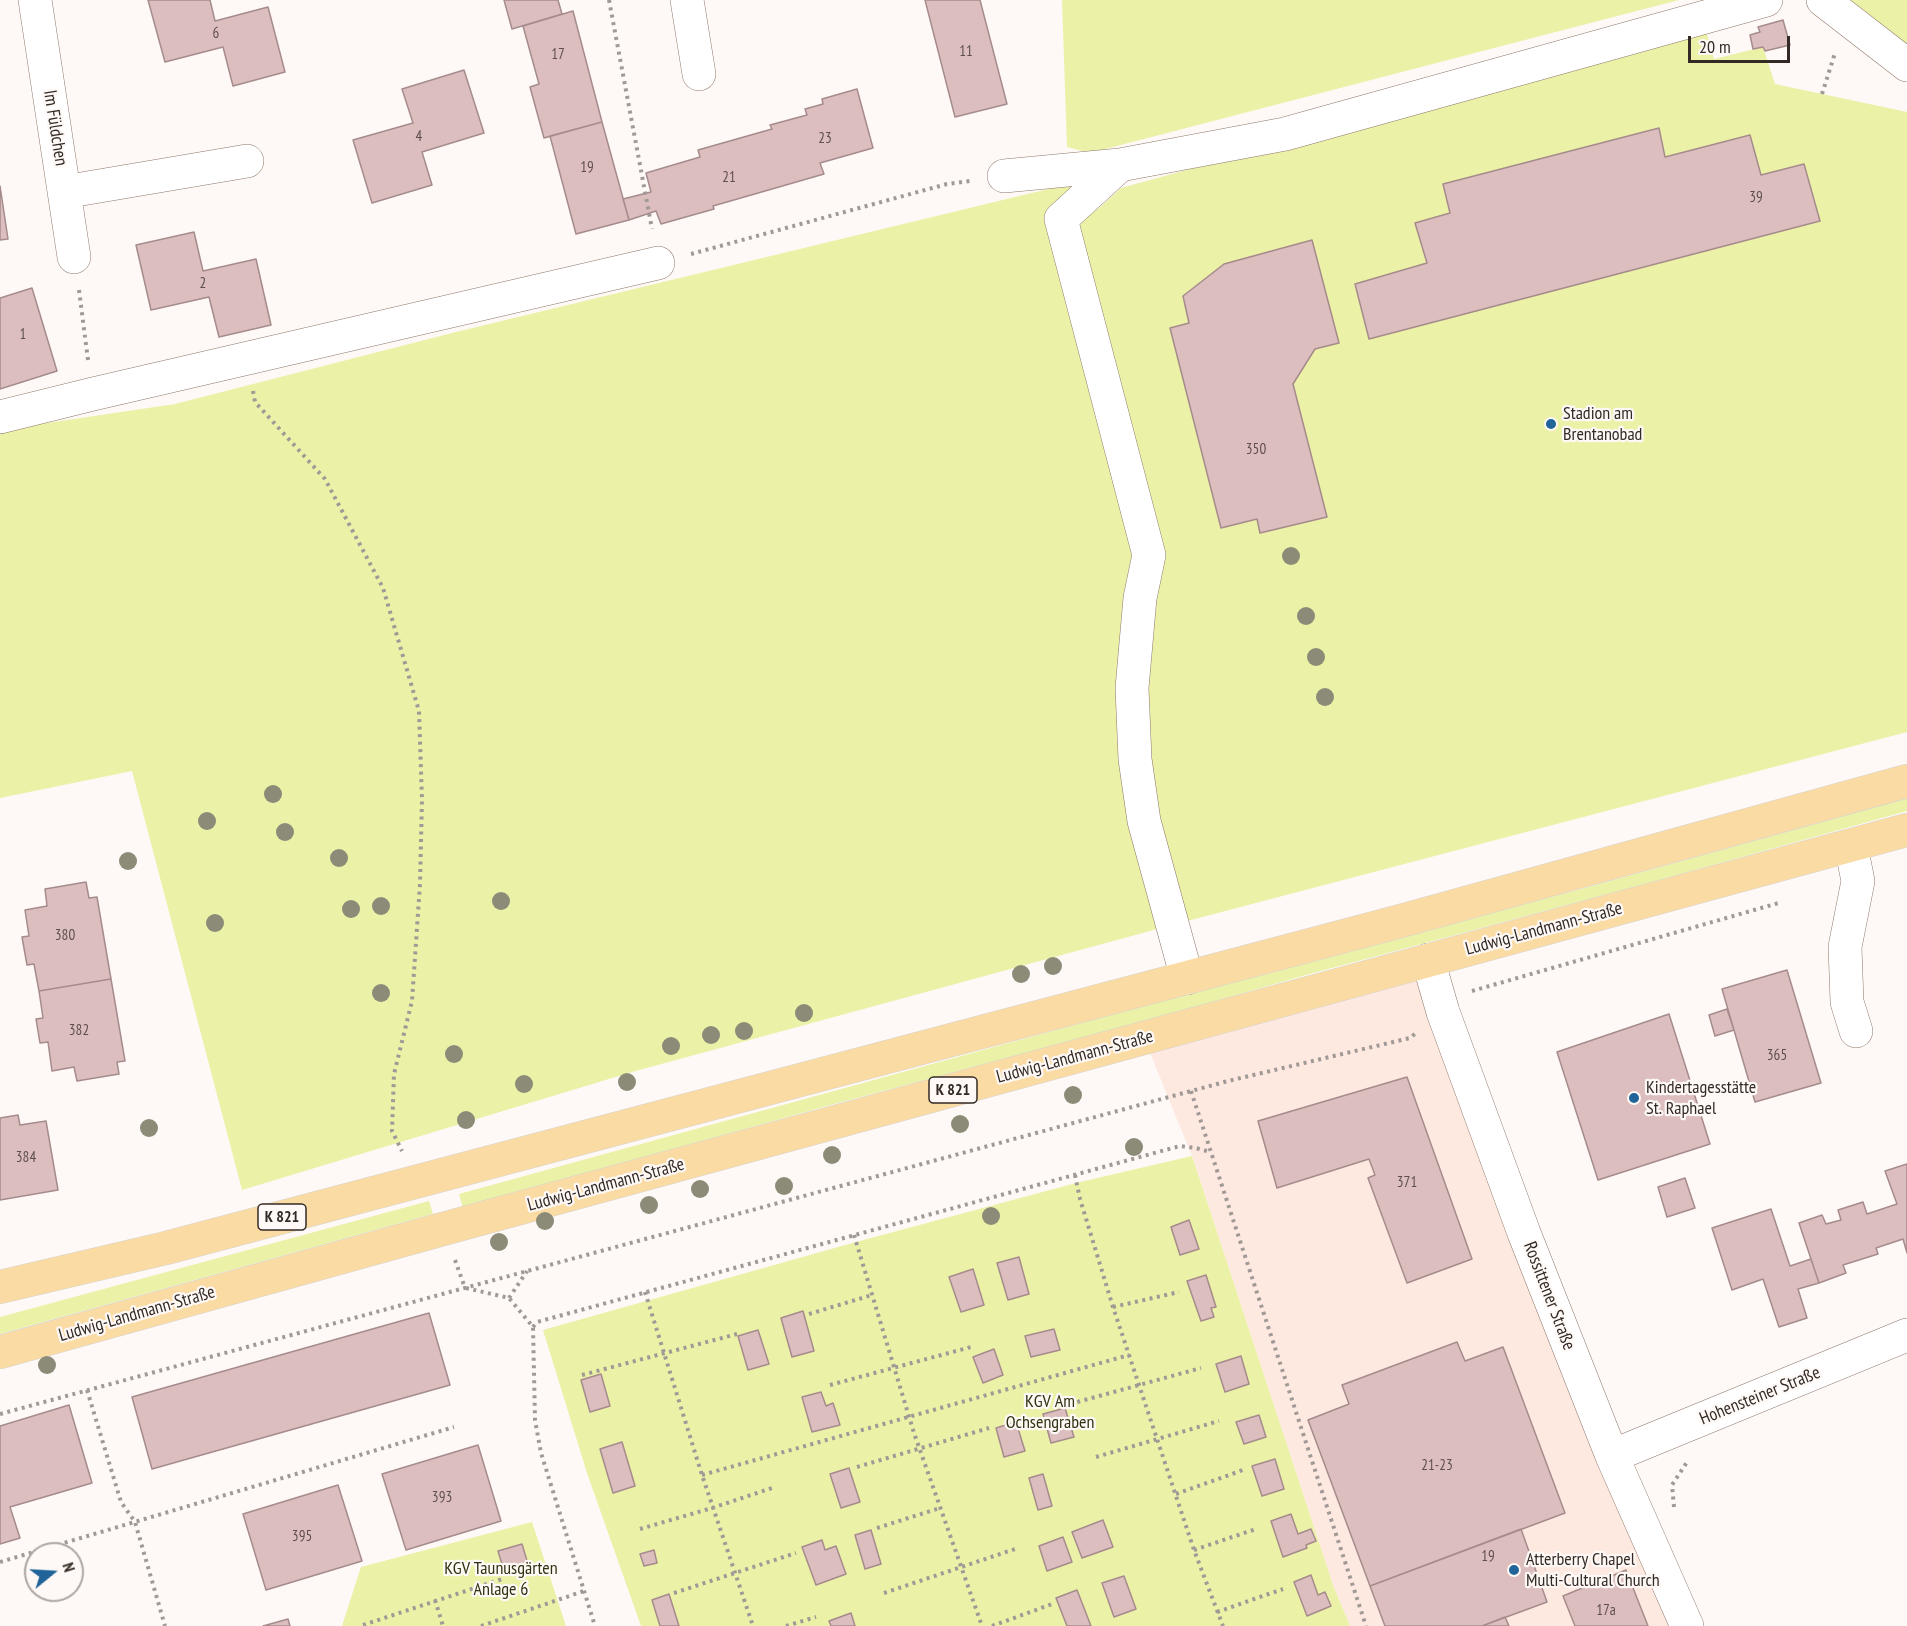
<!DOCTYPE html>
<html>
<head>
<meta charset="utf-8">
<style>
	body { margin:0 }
	#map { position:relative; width:1907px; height:1626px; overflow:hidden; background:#fef9f6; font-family:"PT Sans Narrow",sans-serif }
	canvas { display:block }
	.north { position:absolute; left:24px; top:1542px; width:60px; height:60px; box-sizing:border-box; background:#fef9f6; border:2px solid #ada6a2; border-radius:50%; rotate:72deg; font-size:16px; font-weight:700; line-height:24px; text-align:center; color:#342a25 }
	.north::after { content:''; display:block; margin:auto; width:21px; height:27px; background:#206499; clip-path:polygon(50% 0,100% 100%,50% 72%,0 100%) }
	.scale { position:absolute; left:1688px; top:36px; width:102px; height:27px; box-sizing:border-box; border:3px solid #342a25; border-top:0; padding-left:8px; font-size:18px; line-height:21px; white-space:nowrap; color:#342a25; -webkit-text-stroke:4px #fef9f6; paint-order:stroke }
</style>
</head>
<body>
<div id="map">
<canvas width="1907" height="1626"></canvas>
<div class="north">N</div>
<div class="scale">20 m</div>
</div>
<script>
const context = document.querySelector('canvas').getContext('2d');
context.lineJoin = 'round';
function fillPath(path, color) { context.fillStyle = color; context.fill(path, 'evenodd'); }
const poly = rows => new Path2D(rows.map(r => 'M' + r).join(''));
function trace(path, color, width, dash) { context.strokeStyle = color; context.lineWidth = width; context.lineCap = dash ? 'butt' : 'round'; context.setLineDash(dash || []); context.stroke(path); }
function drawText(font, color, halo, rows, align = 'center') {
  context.font = font + ' "PT Sans Narrow",sans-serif'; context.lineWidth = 4.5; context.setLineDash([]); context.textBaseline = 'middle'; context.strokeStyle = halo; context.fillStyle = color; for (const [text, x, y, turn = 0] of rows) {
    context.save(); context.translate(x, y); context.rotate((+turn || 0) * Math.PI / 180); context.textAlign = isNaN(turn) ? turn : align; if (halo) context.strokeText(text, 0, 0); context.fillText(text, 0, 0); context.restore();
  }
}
fillPath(poly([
	[1428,960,1687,1626,1350,1626,1333,1585,1192,1156,1144,1038]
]), '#fde9df');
fillPath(poly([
	[1062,0,1679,0,1090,153,1067,147],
	[1844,0,1907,0,1907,46],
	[1705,27,1714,59,1763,47,1775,84,1907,112,1907,732,1172,925,632,1072,242,1190,132,771,0,798,0,430,175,404,456,332,1069,184,1098,209,1121,188],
	[1907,798,1907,811,1638,886,1306,975,1150,1020,827,1106,463,1208,459,1194,1205,989,1581,889],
	[1192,1156,1333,1585,1350,1626,641,1626,587,1473,543,1330,856,1242,1076,1183],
	[429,1201,433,1214,0,1334,0,1317],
	[532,1522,566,1626,342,1626,361,1567]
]), '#ebf1a7');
const building = poly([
	[148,0,210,0,215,21,268,7,285,72,233,86,223,47,165,62,148,0],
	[504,0,558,0,562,14,512,29,504,0],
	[925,0,980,0,1007,104,955,117,925,0],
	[573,11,602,122,544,138,530,87,539,84,523,26,573,11],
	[1783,20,1790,45,1765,51,1763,47,1753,49,1750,35,1760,32,1758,27,1783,20],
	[464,70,484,133,422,152,432,185,372,203,353,140,413,123,402,89,464,70],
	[857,89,873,148,820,163,824,174,713,206,714,209,661,224,656,211,629,220,623,199,651,192,646,173,700,157,698,150,772,129,770,125,807,115,805,109,823,104,822,99,857,89],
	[602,122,629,220,576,234,550,136,602,122],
	[1659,128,1665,157,1750,135,1761,175,1804,164,1820,221,1369,339,1355,284,1427,263,1415,223,1450,213,1443,184,1659,128],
	[0,186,8,239,0,240,0,186],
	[194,232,203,271,256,259,271,325,219,337,209,297,151,310,136,245,194,232],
	[1312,240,1339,343,1315,349,1293,384,1327,517,1260,533,1257,519,1221,528,1170,328,1189,323,1183,296,1224,264,1312,240],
	[32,288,57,371,0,389,0,298,32,288],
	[86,882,89,898,97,897,111,979,39,991,34,964,27,965,22,937,29,936,25,910,47,906,45,889,86,882],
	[1787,970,1821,1083,1755,1102,1722,989,1787,970],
	[111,979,125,1061,117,1062,119,1074,77,1081,74,1067,52,1071,48,1042,40,1043,36,1019,43,1018,39,991,111,979],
	[1727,1009,1734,1030,1715,1036,1709,1015,1727,1009],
	[1669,1014,1710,1144,1598,1180,1557,1052,1669,1014],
	[1407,1077,1472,1259,1407,1283,1368,1178,1375,1175,1369,1159,1277,1188,1258,1121,1407,1077],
	[18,1115,20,1125,46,1121,58,1190,0,1200,0,1118,18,1115],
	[1907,1164,1907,1253,1903,1239,1876,1248,1878,1254,1843,1265,1846,1273,1819,1283,1799,1223,1822,1215,1826,1224,1841,1220,1838,1210,1863,1202,1867,1214,1897,1204,1885,1171,1907,1164],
	[1685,1178,1695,1208,1667,1217,1658,1187,1685,1178],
	[1771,1209,1790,1266,1811,1259,1819,1283,1798,1289,1807,1318,1779,1327,1763,1279,1732,1290,1712,1228,1771,1209],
	[1189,1220,1199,1249,1180,1255,1171,1227,1189,1220],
	[1019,1257,1029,1294,1008,1300,997,1263,1019,1257],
	[973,1269,984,1305,961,1312,949,1277,973,1269],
	[1206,1275,1216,1307,1211,1308,1214,1317,1201,1321,1187,1281,1206,1275],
	[803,1311,814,1351,792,1357,781,1318,803,1311],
	[429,1313,450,1385,152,1469,132,1397,429,1313],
	[1054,1329,1060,1350,1031,1357,1025,1336,1054,1329],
	[758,1330,769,1364,748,1370,738,1336,758,1330],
	[1457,1342,1465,1361,1503,1347,1565,1513,1370,1586,1308,1420,1349,1404,1342,1385,1457,1342],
	[994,1349,1003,1375,983,1383,973,1357,994,1349],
	[1241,1356,1249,1384,1225,1392,1216,1364,1241,1356],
	[601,1374,610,1406,590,1412,581,1380,601,1374],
	[821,1392,826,1406,833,1403,840,1425,812,1432,802,1397,821,1392],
	[69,1405,92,1483,10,1507,20,1538,0,1544,0,1426,69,1405],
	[1065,1408,1074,1437,1051,1443,1043,1414,1065,1408],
	[1259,1415,1266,1437,1244,1444,1236,1422,1259,1415],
	[1016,1422,1025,1451,1004,1457,996,1428,1016,1422],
	[622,1442,635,1486,613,1493,600,1449,622,1442],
	[478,1445,501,1521,406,1550,382,1474,478,1445],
	[1275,1459,1284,1489,1262,1496,1252,1466,1275,1459],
	[849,1468,860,1502,841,1508,830,1474,849,1468],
	[1043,1474,1052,1506,1038,1510,1029,1478,1043,1474],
	[338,1485,362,1561,266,1590,243,1514,338,1485],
	[1291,1514,1298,1534,1311,1529,1316,1541,1306,1545,1307,1548,1283,1557,1271,1521,1291,1514],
	[1103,1520,1113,1547,1082,1558,1072,1532,1103,1520],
	[1521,1529,1547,1602,1482,1626,1385,1626,1370,1586,1521,1529],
	[871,1530,881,1564,865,1569,855,1535,871,1530],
	[1063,1537,1072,1562,1047,1571,1039,1546,1063,1537],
	[822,1540,825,1550,836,1546,846,1574,816,1585,802,1547,822,1540],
	[522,1544,528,1564,504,1571,498,1551,522,1544],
	[654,1550,657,1563,644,1566,640,1554,654,1550],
	[1626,1570,1648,1626,1575,1626,1563,1596,1626,1570],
	[1311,1575,1318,1595,1325,1592,1331,1606,1307,1616,1294,1582,1311,1575],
	[1124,1576,1136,1609,1114,1617,1102,1583,1124,1576],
	[1077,1590,1091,1626,1067,1626,1056,1598,1077,1590],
	[669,1594,679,1626,660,1626,652,1600,669,1594],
	[851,1613,855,1626,831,1626,829,1621,851,1613],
	[1505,1617,1509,1626,1482,1626,1505,1617],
	[288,1619,290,1626,263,1626,288,1619]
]);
fillPath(building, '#dcbebf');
trace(building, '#a68b8c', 1.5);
const minor = poly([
	[35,0,74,257],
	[687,0,699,74],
	[1823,0,1907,65],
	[1120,165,1061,219,1149,555,1140,598,1132,688,1135,759,1144,821,1187,978],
	[1004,176,1120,165,1285,134,1766,0],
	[64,192,247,161],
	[0,417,93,394,658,263],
	[1851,846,1858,881,1845,947,1847,1002,1856,1031],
	[1428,960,1443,1012,1524,1233,1612,1456,1687,1626],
	[1612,1456,1907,1335]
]);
const major = poly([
	[0,1287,166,1248,1397,922,1907,781],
	[0,1352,443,1229,1907,830]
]);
trace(minor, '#8f776c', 34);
trace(major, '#d6d4d3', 34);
trace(poly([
	[609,0,652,229],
	[1822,94,1835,53],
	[691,254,947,184,970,181],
	[79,290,88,360],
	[253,391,255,402,325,479,383,588,419,711,422,800,420,884,412,1001,394,1074,392,1131,402,1151],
	[1472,991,1782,902],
	[1191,1091,1366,1626],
	[1075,1175,1080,1199,1113,1307,1194,1550,1223,1626],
	[854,1235,914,1433,982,1626],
	[455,1260,465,1288],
	[466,1288,509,1298,533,1327,535,1420,541,1453,595,1626],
	[645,1292,702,1475,753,1626],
	[509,1298,527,1271],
	[1113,1307,1179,1292],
	[809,1314,872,1295],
	[533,1327,537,1322,1180,1146,1196,1148,1210,1152],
	[582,1375,737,1334],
	[830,1385,971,1347],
	[87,1390,121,1502,135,1522,165,1626],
	[1070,1404,1201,1368],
	[0,1414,1228,1081,1410,1038,1416,1033],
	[1096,1457,1219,1421],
	[857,1467,989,1428],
	[702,1475,1129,1355],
	[1176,1494,1243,1470],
	[1674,1507,1672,1485,1687,1462],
	[877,1528,940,1508],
	[640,1529,712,1508,775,1487],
	[1194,1550,1256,1529],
	[0,1562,454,1427],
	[674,1593,796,1553],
	[884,1593,1018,1548],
	[435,1600,443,1626],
	[1217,1612,1283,1589],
	[363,1625,502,1579],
	[481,1626,584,1591],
	[786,1626,816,1617],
	[992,1626,1055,1603]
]), '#a19995', 4, [3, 4.5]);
trace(minor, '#fff', 33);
trace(major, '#fadba4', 33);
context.fillStyle = '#8c8b78';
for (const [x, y] of [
	[1291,556],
	[1306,616],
	[1316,657],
	[1325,697],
	[273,794],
	[207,821],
	[285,832],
	[339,858],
	[128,861],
	[501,901],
	[381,906],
	[351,909],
	[215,923],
	[1053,966],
	[1021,974],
	[381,993],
	[804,1013],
	[744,1031],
	[711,1035],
	[671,1046],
	[454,1054],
	[627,1082],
	[524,1084],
	[1073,1095],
	[466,1120],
	[960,1124],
	[149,1128],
	[1134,1147],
	[832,1155],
	[784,1186],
	[700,1189],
	[649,1205],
	[991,1216],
	[545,1221],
	[499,1242],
	[47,1365]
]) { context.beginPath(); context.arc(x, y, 9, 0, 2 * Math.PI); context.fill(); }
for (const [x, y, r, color] of [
	[1551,424,6,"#206499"],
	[1634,1098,6,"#206499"],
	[1514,1570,6,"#206499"]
]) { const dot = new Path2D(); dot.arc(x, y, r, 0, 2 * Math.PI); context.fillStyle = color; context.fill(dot); trace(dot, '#fef9f6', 2); }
drawText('15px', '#5e4f4c', null, [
	["6",216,34],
	["11",966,52],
	["17",558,55],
	["4",419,137],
	["23",825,139],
	["19",587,168],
	["21",729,178],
	["39",1756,198],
	["2",203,284],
	["1",23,335],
	["350",1256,450],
	["380",65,936],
	["382",79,1031],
	["365",1777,1056],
	["384",26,1158],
	["371",1407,1183],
	["21-23",1437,1466],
	["393",442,1498],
	["395",302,1537],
	["19",1488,1557],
	["17a",1606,1611]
]);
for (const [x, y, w] of [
	[953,1090,48],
	[282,1217,48]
]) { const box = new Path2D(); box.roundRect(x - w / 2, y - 13, w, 26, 4.5); context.fillStyle = '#fef9f6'; context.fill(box); trace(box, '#342a25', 1.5); }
drawText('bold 16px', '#342a25', null, [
	["K 821",953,1090],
	["K 821",282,1217]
]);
drawText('18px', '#342a25', '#fef9f6', [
	["Im Füldchen",55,128,81],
	["Ludwig-Landmann-Straße",1544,929,-15],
	["Ludwig-Landmann-Straße",1075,1057,-15],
	["Ludwig-Landmann-Straße",606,1185,-15],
	["Rossittener Straße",1549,1296,69],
	["Ludwig-Landmann-Straße",137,1314,-16],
	["Hohensteiner Straße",1760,1396,-22]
]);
drawText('18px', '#342a25', '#fef9f6', [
	["Stadion am",1563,414],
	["Brentanobad",1563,435],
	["Kindertagesstätte",1646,1088],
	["St. Raphael",1646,1109],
	["Atterberry Chapel",1526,1560],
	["Multi-Cultural Church",1526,1581]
], 'left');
drawText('18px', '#2f3110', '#fef9f6', [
	["KGV Am",1050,1402],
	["Ochsengraben",1050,1423],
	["KGV Taunusgärten",501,1569],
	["Anlage 6",501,1590]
]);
</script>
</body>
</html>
